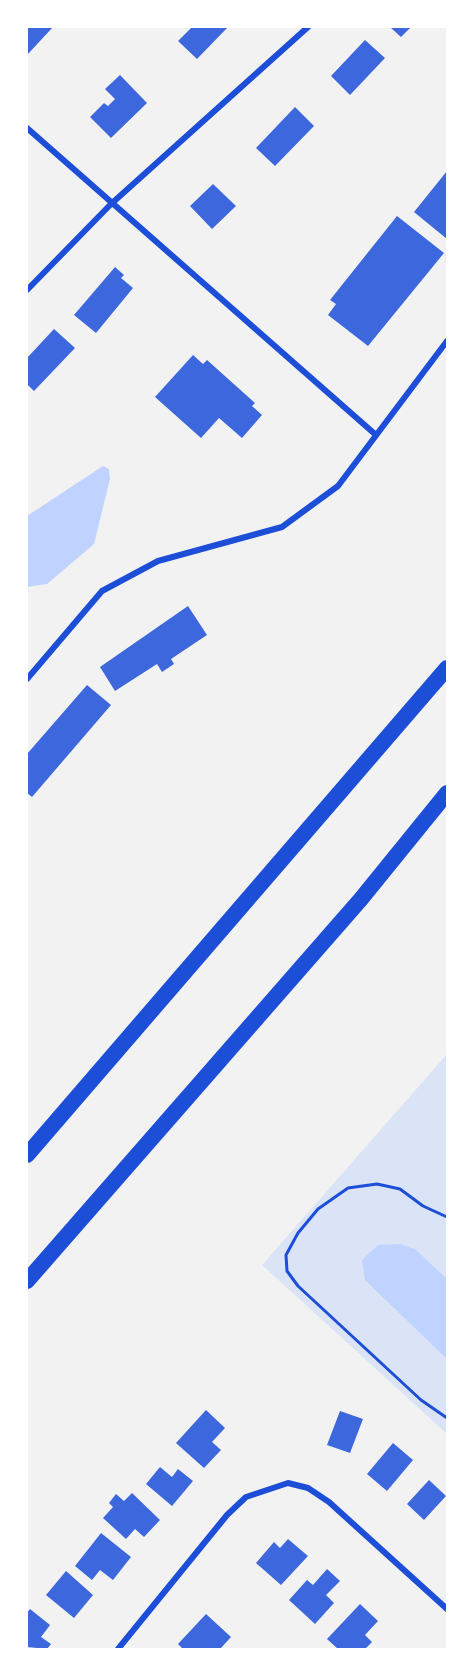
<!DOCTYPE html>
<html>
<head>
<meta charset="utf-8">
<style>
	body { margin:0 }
	#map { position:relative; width:474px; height:1676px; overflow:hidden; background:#f2f2f2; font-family:Rubik,sans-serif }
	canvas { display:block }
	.frame { position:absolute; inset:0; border:28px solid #fff; pointer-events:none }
</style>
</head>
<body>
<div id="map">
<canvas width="474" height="1676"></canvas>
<div class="frame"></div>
</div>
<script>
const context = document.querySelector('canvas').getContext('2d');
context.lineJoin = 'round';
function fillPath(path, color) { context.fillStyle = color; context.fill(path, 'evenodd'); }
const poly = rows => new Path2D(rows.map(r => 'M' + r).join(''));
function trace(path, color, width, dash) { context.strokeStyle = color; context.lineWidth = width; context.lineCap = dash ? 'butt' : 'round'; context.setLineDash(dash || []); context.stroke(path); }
fillPath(poly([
	[447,1054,447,1434,262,1265]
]), '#dbe4f7');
fillPath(poly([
	[103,466,109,469,110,479,94,544,47,584,27,587,27,516],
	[401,1244,416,1250,447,1279,447,1359,365,1280,362,1260,378,1245]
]), '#bfd3fe');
fillPath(poly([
	[27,27,53,27,27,55],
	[192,27,228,27,197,59,178,41],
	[390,27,411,27,401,37],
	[365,40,385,58,350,95,331,76],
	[120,75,147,103,111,138,90,117,104,103,108,106,115,99,105,89],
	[295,107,314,126,275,166,256,148],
	[447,171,447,239,414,212],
	[213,184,236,206,212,229,190,206],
	[397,216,444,253,368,346,328,315,336,304,330,300],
	[115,267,124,275,121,278,133,288,96,333,74,315],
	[54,329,75,348,34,391,27,384,27,358],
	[193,355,203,364,207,360,255,403,252,406,262,415,242,438,219,418,201,438,155,397],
	[188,606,207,635,171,659,174,664,162,672,157,664,115,691,100,667],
	[87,685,111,705,32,797,27,793,27,754],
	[206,1410,225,1428,212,1442,221,1450,204,1468,176,1443],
	[340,1411,363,1419,350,1453,327,1445],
	[393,1443,413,1460,387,1491,367,1474],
	[160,1467,172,1477,178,1469,193,1481,172,1506,146,1484],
	[429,1480,446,1496,424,1520,407,1504],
	[132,1493,160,1520,144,1537,135,1529,126,1539,103,1518,113,1507,109,1503,116,1494,124,1501],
	[101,1533,131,1557,113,1580,100,1570,92,1580,75,1566],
	[288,1539,308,1556,281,1585,256,1563,274,1542,280,1548],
	[327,1569,340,1581,326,1595,334,1603,315,1624,289,1600,307,1580,313,1585],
	[66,1571,93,1595,74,1618,46,1595],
	[360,1604,378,1621,365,1635,372,1642,365,1649,338,1649,327,1639],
	[30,1609,50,1625,41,1637,51,1644,47,1649,27,1647,27,1613],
	[206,1614,231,1637,220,1649,183,1649,178,1644]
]), '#3d67dc');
trace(poly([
	[447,1217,423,1206,400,1189,377,1184,348,1188,318,1209,298,1233,286,1255,287,1271,298,1286,421,1400,447,1418]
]), '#1d4ed8', 3);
trace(poly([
	[27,128,376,435],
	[27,290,111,204,308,27],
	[27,679,102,591,158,561,282,527,338,486,447,341],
	[118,1649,227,1515,246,1497,288,1483,308,1488,329,1502,447,1609]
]), '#1d4ed8', 6);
trace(poly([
	[27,1155,447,668],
	[27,1281,361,899,447,793]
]), '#1d4ed8', 16);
</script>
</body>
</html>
